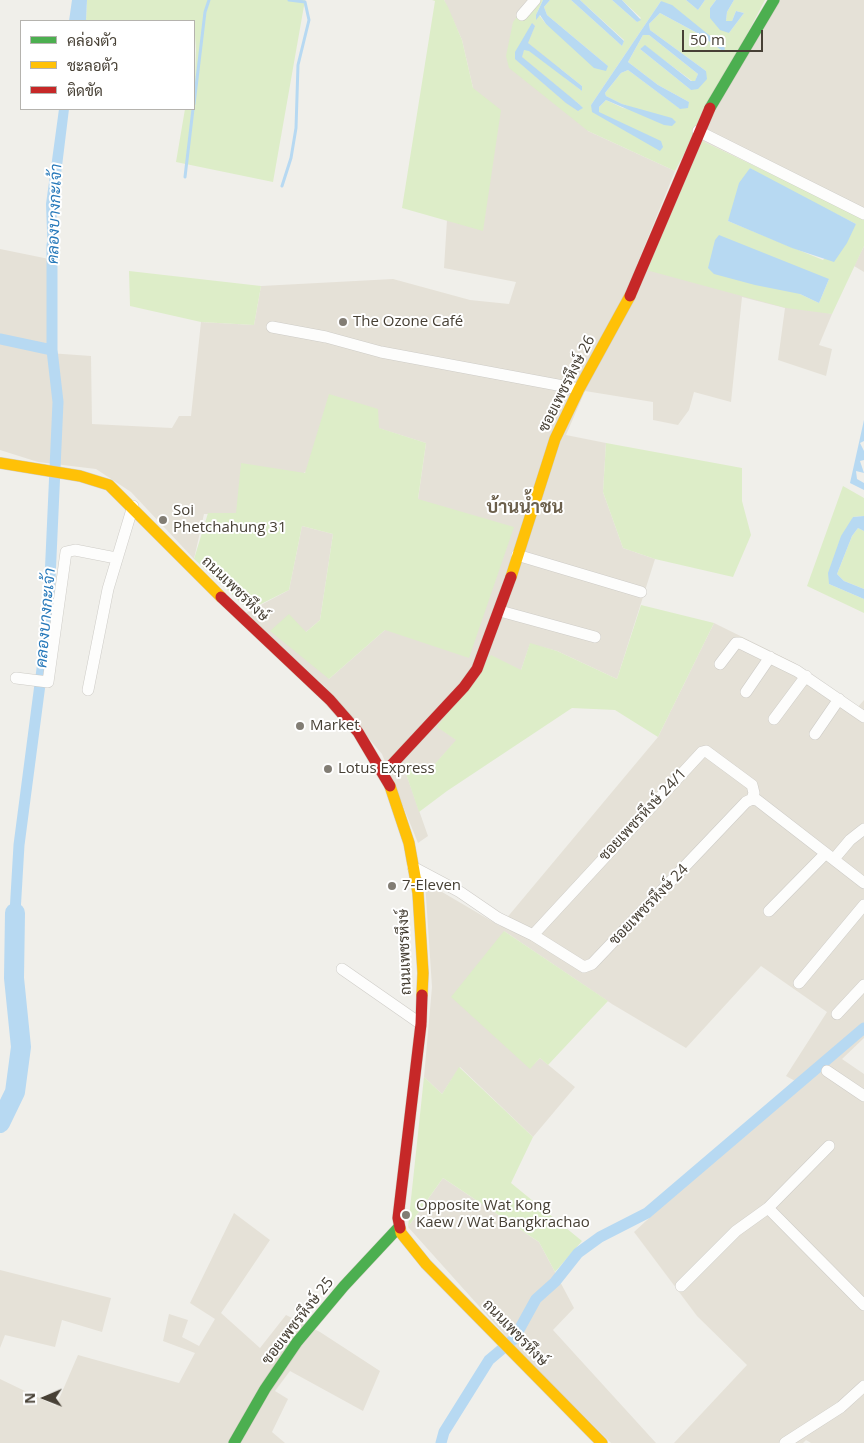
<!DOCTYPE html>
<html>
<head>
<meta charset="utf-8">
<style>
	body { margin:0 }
	#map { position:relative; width:864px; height:1443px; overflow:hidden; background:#f0efea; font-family:"Open Sans",Sarabun,sans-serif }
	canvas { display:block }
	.legend { position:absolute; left:20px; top:20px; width:175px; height:90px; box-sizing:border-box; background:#fff; border:1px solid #b5b3ae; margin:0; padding:6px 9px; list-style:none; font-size:15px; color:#474035 }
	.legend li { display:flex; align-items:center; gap:10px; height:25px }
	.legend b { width:25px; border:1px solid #b5b3ae }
	.north { position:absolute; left:20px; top:1373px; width:50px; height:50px; -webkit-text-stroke:4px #fff; paint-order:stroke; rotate:269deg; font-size:14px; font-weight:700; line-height:20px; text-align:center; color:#474035 }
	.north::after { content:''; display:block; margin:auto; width:18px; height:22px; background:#474035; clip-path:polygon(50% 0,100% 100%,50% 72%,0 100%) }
	.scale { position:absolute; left:682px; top:30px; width:81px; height:22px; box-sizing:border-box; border:2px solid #474035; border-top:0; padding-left:6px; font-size:15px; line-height:18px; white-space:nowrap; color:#474035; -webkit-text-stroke:4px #fff; paint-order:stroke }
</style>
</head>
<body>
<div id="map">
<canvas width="864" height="1443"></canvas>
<ul class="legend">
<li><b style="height:6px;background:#4caf50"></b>คล่องตัว</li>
<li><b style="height:6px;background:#ffc107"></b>ชะลอตัว</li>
<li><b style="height:6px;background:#c62828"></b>ติดขัด</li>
</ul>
<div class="north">N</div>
<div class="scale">50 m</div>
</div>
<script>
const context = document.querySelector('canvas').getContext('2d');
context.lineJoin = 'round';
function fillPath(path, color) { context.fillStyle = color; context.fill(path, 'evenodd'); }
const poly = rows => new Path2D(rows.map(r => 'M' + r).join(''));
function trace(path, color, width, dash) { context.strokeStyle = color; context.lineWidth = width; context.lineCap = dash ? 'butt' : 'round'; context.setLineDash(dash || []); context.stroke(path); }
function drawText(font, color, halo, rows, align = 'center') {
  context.font = font + ' "Open Sans",Sarabun,sans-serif'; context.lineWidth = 4; context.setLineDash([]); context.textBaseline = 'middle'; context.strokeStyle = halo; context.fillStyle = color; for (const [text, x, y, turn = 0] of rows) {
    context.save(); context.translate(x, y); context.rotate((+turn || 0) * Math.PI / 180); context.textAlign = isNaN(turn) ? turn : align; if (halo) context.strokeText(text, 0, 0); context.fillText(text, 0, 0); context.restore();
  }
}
fillPath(poly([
	[444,0,531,0,588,131,675,171,636,267,832,314,819,345,832,349,826,376,778,360,785,308,742,297,731,402,694,392,689,410,678,425,653,420,653,402,585,391,566,435,606,443,603,492,623,548,655,559,617,679,557,651,530,644,521,670,438,727,457,740,426,774,408,762,403,765,428,836,418,843,382,754,323,685,244,614,289,590,302,526,333,534,320,620,306,632,329,679,385,630,418,499,426,443,378,428,236,514,204,514,194,559,131,492,96,469,38,462,0,450,0,249,54,260,49,353,91,356,92,424,172,428,179,416,191,416,201,322,254,325,261,286,393,279,470,300,509,304,516,282,444,268,447,220,483,230,473,88,462,40],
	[777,0,864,0,864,218,698,139],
	[864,246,864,272,854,266],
	[714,623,795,663,857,708,864,700,864,1038,842,1059,864,1074,864,1443,811,1443,806,1440,803,1443,674,1443,747,1365,697,1316,634,1232,797,1082,786,1076,827,1012,761,966,686,1048,612,1004,504,931,530,1068,540,1058,575,1087,533,1137,460,1067,442,1094,424,1077,432,987,425,882,500,926,658,737],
	[443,1178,539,1242,574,1308,553,1330,656,1443,611,1443,521,1353,408,1227],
	[234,1213,270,1240,221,1313,260,1348,286,1315,320,1332,380,1371,363,1411,290,1371,275,1391,288,1399,272,1432,285,1443,0,1443,0,1379,56,1406,78,1355,179,1383,195,1353,163,1341,169,1314,188,1320,182,1337,199,1346,215,1319,190,1303],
	[0,1270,111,1298,102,1332,62,1320,55,1347,5,1335,0,1348]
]), '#e5e1d7');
fillPath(poly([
	[87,0,305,0,273,182,176,162,185,109,194,109,196,49,194,21,86,21],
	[432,0,444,0,448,7,462,40,473,88,501,110,483,231,402,208,435,1],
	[531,0,543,0,536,15,537,19,539,15,546,24,608,66,547,15,544,7,550,0,571,0,622,46,624,40,580,0,612,0,637,22,641,18,622,0,686,0,698,10,705,0,716,0,710,8,729,33,744,13,736,11,732,21,726,21,727,12,734,0,765,0,675,171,588,131,509,68,506,56,513,22],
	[661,1,724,52,699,34,660,13,649,24,650,30,706,71,691,90,640,49,645,46,692,81,695,82,698,74,649,35,643,35,628,62,658,85,689,102,679,108,628,70,621,73,605,93,606,96,622,104,640,110,623,108,606,100,599,107,598,112,591,105],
	[533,23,535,26,528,43,582,86,582,91,529,50,524,50,522,57,579,104,582,108,578,111,566,103,515,59,515,53],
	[698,139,864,218,864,246,832,314,786,308,646,270],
	[750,168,763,177,856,224,823,260,728,221],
	[829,279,819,303,800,294],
	[129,271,261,286,254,325,201,322,130,306],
	[329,394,378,409,379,428,426,443,418,499,514,527,469,658,385,630,329,679,270,631,289,614,306,632,320,620,333,534,302,526,289,590,249,610,194,559,208,513,236,513,241,463,305,473],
	[606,443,742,468,742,501,751,535,733,577,655,559,623,548,603,492],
	[843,486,864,498,864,516,853,517,829,584,864,599,864,613,807,586],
	[858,528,864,531,864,589,844,581,837,574,852,536],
	[641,605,714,623,658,737,615,710,572,708,447,791,419,812,403,765,408,762,426,774,456,740,437,727,491,655,521,670,530,643,557,651,617,679],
	[504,931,608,1001,548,1065,540,1058,530,1069,451,997],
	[459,1067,533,1137,511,1183,582,1241,555,1272,539,1242,443,1178,408,1227,424,1077,442,1094]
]), '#ddedc8');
fillPath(poly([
	[72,0,87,0,86,21,69,21],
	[543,0,550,0,544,7,547,15,608,66,606,71,594,68,546,24,540,15,536,20,536,15],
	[571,0,580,0,624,41,622,46],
	[612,0,622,0,641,20,637,22],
	[686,0,705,0,698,10],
	[716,0,734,0,727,12,726,21,732,21,736,11,744,13,729,33,720,30,710,18,710,8],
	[661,1,672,5,725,48,724,52,699,34,660,13,649,24,650,30,706,71,707,79,698,89,691,90,640,49,645,45,691,81,695,81,698,74,649,35,643,35,628,62,658,85,689,102,688,108,680,109,628,70,621,73,605,93,606,96,622,104,672,118,676,122,672,126,664,125,606,100,599,107,599,112,661,141,663,147,660,151,592,112,591,105],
	[532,23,535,26,528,43,582,86,582,91,529,51,524,50,522,57,579,104,583,108,578,111,566,103,515,59,515,52],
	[59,109,69,109,58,199,54,260,48,258,46,204],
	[750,168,856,224,847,243,834,262,792,248,728,221,739,183],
	[719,235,829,279,819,303,800,294,755,285,714,274,708,268,715,240],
	[864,420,864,441,860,443,864,451,864,460,860,461,864,473,856,471,857,479,864,483,864,490,850,483],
	[864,516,864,531,858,528,852,536,837,574,844,581,864,589,864,599,829,584,828,573,841,536,853,517]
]), '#b7d9f2');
trace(poly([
	[194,104,205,12,209,0],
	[185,177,193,109],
	[282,186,291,158,296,128,298,65,309,20,305,2,289,0]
]), '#b7d9f2', 3);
trace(poly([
	[0,339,52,350],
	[15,913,19,845,48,623,58,402,52,350,52,245],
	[441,1443,444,1432,489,1360,514,1339,536,1299,555,1282,578,1253,600,1237,647,1213,864,1028]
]), '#b7d9f2', 11);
trace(poly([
	[0,1123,15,1092,21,1047,14,978,15,913]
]), '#b7d9f2', 20);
const street = poly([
	[522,15,535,0],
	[698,131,864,214],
	[272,327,326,337,381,352,579,389],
	[517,555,641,592],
	[500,611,595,637],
	[720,664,736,643,740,643,797,671,864,717],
	[16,678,48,682,66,552,75,550,116,558],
	[88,690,108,589,133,506],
	[746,692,770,657],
	[774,719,806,676],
	[815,734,839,699],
	[834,859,850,840,864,829],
	[413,867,460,892,498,918,533,935,584,967,592,964,746,802,752,799,757,800,864,883],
	[769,911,825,854],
	[533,935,702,752,706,751,752,785,754,793,752,799],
	[342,969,421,1024],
	[799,983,864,905],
	[837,1014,864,985],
	[827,1071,864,1096],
	[768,1208,864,1305],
	[681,1286,736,1231,768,1208,829,1146],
	[785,1443,841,1407,864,1386]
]);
const fast = poly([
	[710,108,774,0],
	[234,1443,265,1389,297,1342,344,1286,399,1227]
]);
const slow = poly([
	[0,463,80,476,109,485,221,597],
	[511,577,555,439,579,389,630,296],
	[390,786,409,843,418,893,423,973,422,995],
	[400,1228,401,1233,426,1264,602,1443]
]);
const jam = poly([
	[630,296,710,108],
	[221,597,330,700,358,732,390,786],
	[384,773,464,687,477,669,511,577],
	[400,1228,398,1218,421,1024,422,995]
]);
trace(street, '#ceccc7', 12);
trace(fast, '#d0ccc0', 12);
trace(slow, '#d0ccc0', 12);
trace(jam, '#d0ccc0', 12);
trace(street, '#fdfdfc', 11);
trace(fast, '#4caf50', 11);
trace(slow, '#ffc107', 11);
trace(jam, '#c62828', 11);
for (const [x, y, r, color] of [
	[343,322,5,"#827d74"],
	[163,520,5,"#827d74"],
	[300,726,5,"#827d74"],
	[328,769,5,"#827d74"],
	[392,886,5,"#827d74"],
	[406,1215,5,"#827d74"]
]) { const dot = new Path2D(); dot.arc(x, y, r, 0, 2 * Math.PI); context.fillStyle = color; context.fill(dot); trace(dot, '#fff', 2); }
drawText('15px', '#474035', '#fff', [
	["The Ozone Café",353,322],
	["Soi",173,511],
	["Phetchahung 31",173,528],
	["Market",310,726],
	["Lotus Express",338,769],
	["7-Eleven",402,886],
	["Opposite Wat Kong",416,1206],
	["Kaew / Wat Bangkrachao",416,1223]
], 'left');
drawText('15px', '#474035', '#fff', [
	["ซอยเพชรหึงษ์ 26",567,384,-63],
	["ถนนเพชรหึงษ์",235,589,44],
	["ซอยเพชรหึงษ์ 24/1",643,815,-47],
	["ซอยเพชรหึงษ์ 24",649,905,-46],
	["ถนนเพชรหึงษ์",405,952,-92],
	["ซอยเพชรหึงษ์ 25",298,1321,-52],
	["ถนนเพชรหึงษ์",515,1333,46]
]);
drawText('italic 16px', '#2779ba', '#fff', [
	["คลองบางกะเจ้า",55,214,-88],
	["คลองบางกะเจ้า",46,618,-85]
]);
drawText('bold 18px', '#6b5f4b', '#fff', [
	["บ้านน้ำชน",525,508]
]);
</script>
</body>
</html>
